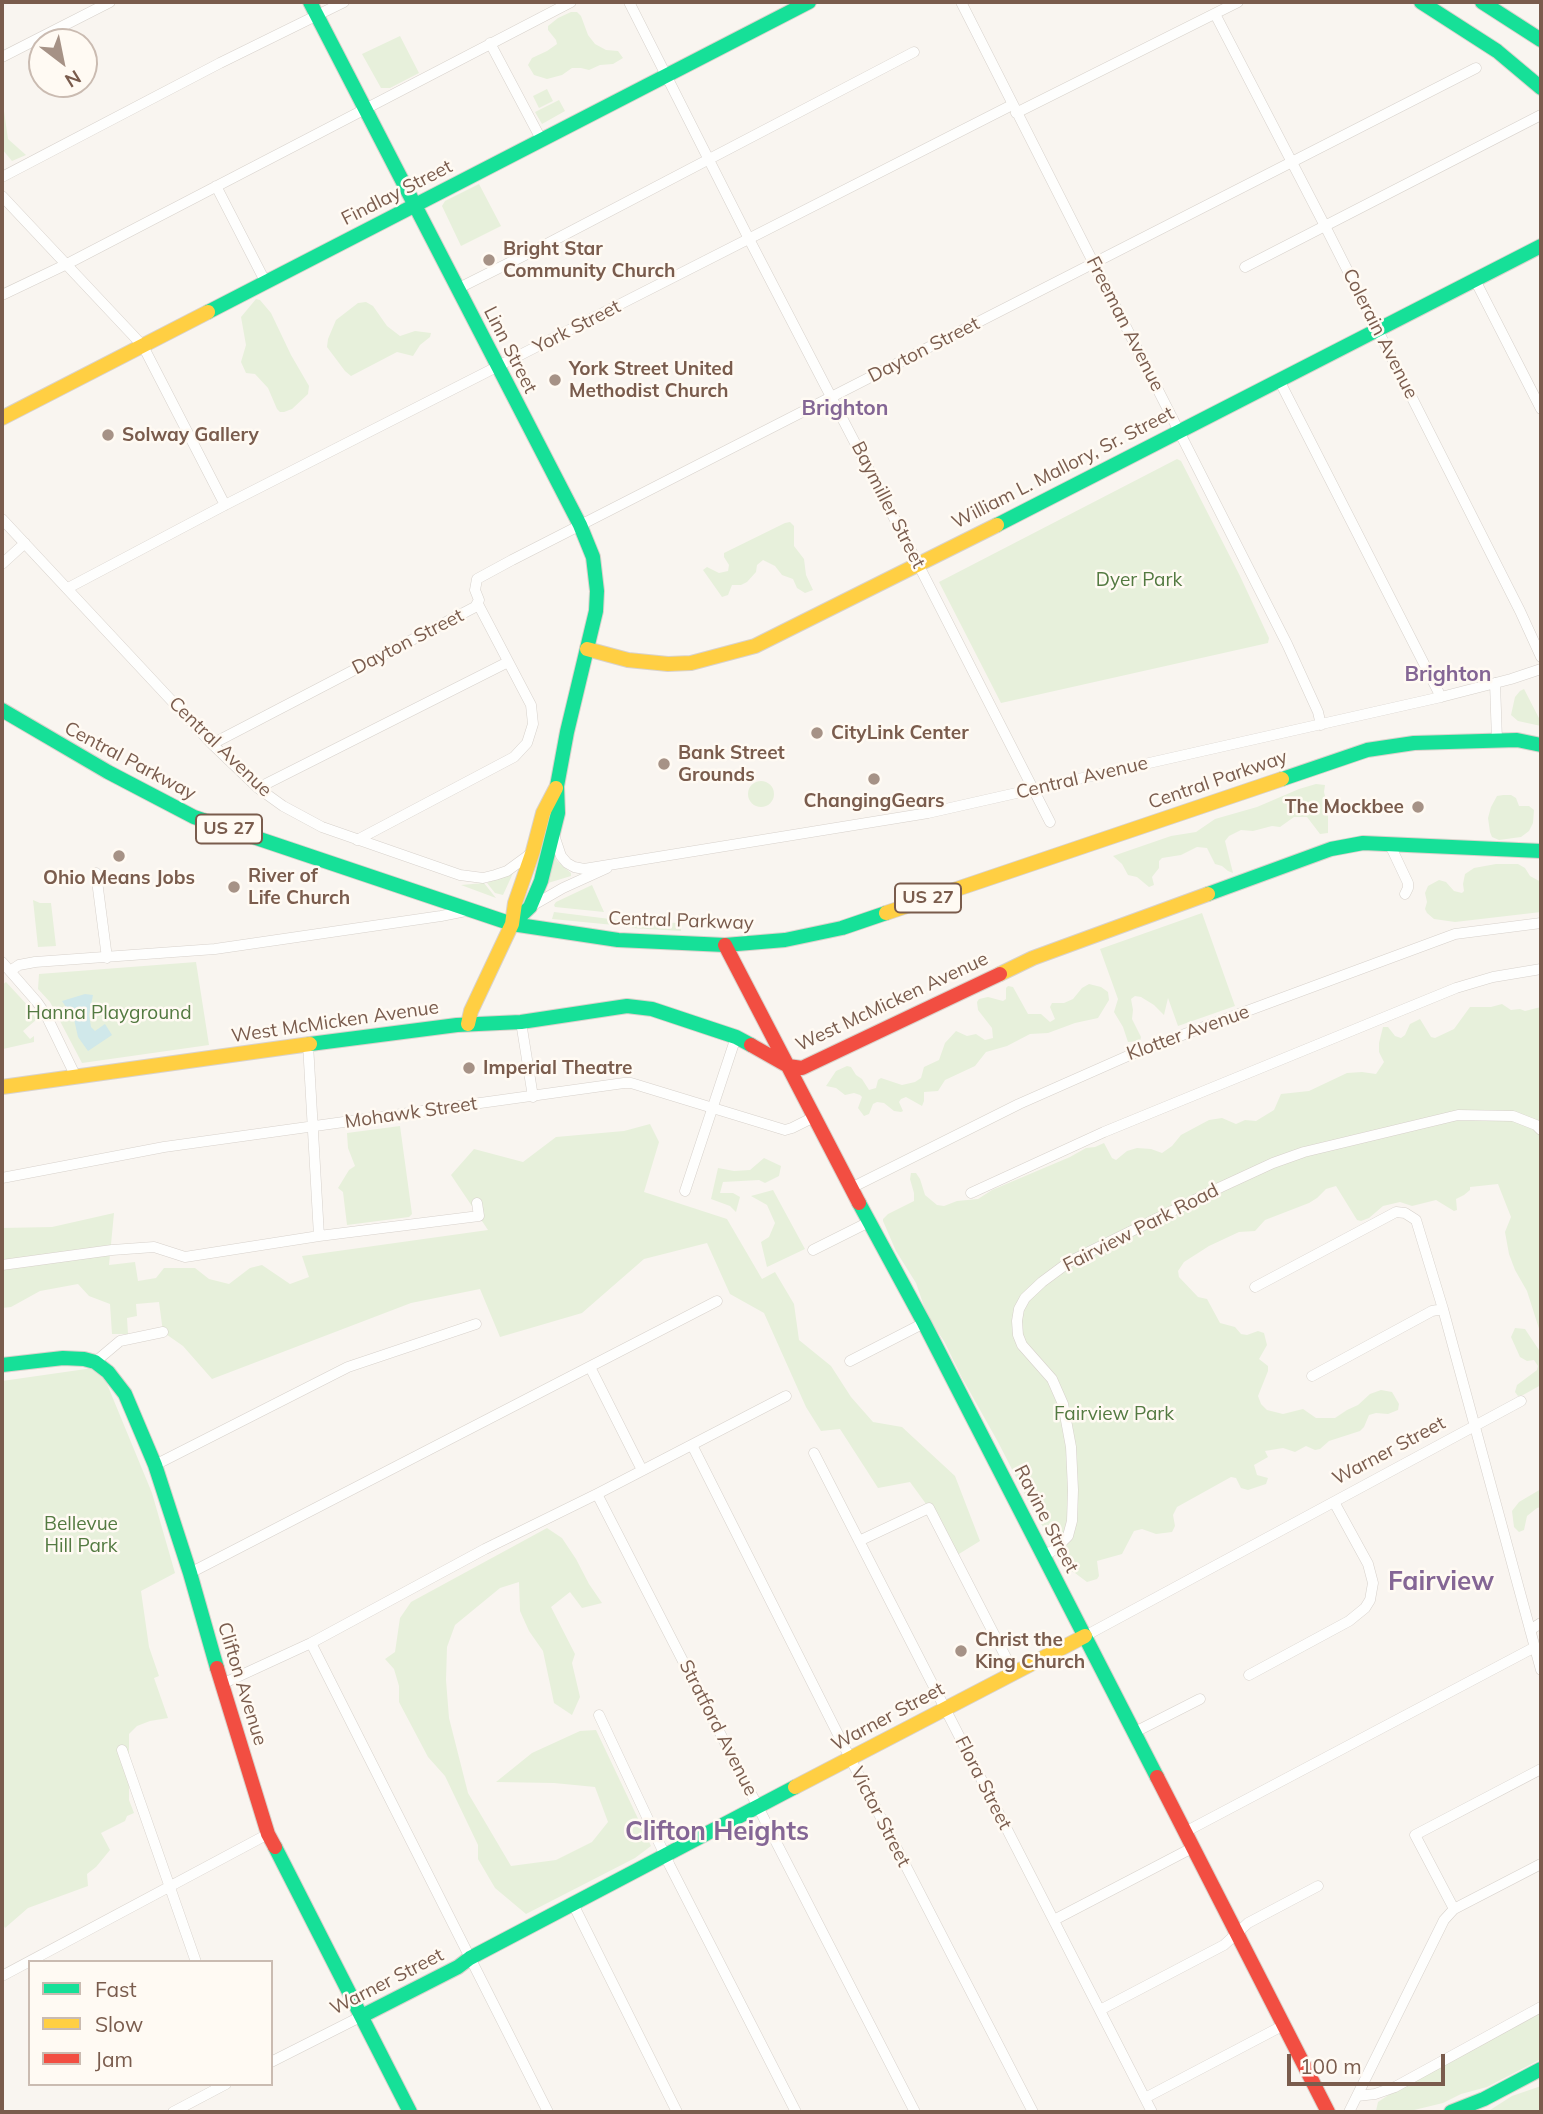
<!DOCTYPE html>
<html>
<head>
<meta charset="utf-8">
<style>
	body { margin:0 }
	#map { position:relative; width:1543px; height:2114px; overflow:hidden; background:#f9f5f0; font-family:Mulish,sans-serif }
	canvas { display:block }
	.frame { position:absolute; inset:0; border:4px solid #7a5c4d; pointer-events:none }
	.legend { position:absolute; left:28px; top:1960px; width:245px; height:126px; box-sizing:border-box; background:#fffaf3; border:2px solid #cabbb1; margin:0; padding:9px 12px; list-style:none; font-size:21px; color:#7a5c4d }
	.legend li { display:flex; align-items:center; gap:14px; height:35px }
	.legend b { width:35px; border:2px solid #cabbb1 }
	.north { position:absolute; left:28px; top:28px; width:70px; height:70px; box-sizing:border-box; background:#fffaf3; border:2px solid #cabbb1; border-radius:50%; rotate:148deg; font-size:19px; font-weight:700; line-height:28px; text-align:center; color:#7a5c4d }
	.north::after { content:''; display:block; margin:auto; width:24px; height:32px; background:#a69286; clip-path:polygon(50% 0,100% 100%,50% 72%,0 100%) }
	.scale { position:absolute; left:1287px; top:2054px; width:158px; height:32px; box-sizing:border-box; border:4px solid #7a5c4d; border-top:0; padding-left:9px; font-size:21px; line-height:24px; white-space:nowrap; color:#7a5c4d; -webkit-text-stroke:5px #fffaf3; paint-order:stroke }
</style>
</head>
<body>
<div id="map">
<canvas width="1543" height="2114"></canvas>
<div class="frame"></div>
<ul class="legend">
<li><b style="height:9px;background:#16e098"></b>Fast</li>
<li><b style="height:9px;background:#ffcf43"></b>Slow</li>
<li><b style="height:9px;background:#f24e42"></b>Jam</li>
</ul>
<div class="north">N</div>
<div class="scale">100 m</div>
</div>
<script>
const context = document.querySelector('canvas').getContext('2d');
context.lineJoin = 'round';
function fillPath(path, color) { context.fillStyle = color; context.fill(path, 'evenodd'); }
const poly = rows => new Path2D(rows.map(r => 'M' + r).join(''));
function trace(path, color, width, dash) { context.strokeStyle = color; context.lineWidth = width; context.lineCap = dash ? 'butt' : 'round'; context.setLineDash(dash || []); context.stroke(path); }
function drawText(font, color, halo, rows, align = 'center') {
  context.font = font + ' Mulish,sans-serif'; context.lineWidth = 5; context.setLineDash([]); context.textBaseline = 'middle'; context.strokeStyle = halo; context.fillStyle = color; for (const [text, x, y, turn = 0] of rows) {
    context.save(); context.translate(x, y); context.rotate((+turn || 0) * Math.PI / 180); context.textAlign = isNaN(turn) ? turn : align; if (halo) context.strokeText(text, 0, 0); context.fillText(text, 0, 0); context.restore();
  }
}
fillPath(poly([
	[571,12,577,12,581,16,588,35,595,44,606,50,618,51,623,58,613,64,600,65,589,70,581,68,572,68,562,75,547,79,534,75,528,65,532,58,547,51,557,44,556,40,548,30,548,26,558,18],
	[400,36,419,73,390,88,381,88,362,54],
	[547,89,553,101,539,108,533,96],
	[2,97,8,139,26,155,12,161,2,149],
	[559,100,565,111,542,124,535,112],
	[479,184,501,226,461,246,442,206,445,201],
	[256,299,260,300,271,313,291,355,309,386,308,394,292,409,284,412,280,412,277,409,268,388,255,374,246,373,241,362,246,345,241,317],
	[366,302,373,306,387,326,400,336,415,331,431,333,430,337,420,345,413,356,397,352,351,376,345,371,327,347,328,339,336,320,358,303],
	[1177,459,1181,461,1239,574,1269,638,1268,643,1001,703,939,582],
	[790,522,794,526,794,546,804,559,806,575,813,590,805,593,797,588,793,579,782,575,775,566,763,560,757,565,756,572,747,582,741,585,732,585,728,595,722,597,703,570,707,567,719,573,728,571,729,565,724,557,724,553,785,523],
	[1524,689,1541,722,1541,726,1518,721,1511,715,1515,697,1520,691],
	'748 794a13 13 0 1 1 26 0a13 13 0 1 1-26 0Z',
	[1316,784,1325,785,1324,792,1328,808,1328,833,1320,834,1307,817,1294,817,1280,827,1272,826,1253,831,1241,830,1229,836,1225,841,1233,873,1228,871,1222,866,1215,864,1207,848,1197,847,1181,855,1162,858,1159,861,1159,868,1152,877,1154,885,1149,887,1137,877,1128,875,1122,864,1113,856,1171,836,1196,832,1215,819,1257,807,1299,789],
	[1503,795,1511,795,1516,798,1519,806,1529,806,1534,810,1533,823,1529,831,1521,837,1499,840,1492,837,1490,832,1488,818,1491,807,1497,796],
	[554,855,557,861,571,873,571,876,548,883],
	[1496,864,1518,864,1525,868,1530,876,1541,882,1541,912,1455,922,1434,919,1427,913,1425,909,1427,902,1425,893,1428,886,1439,880,1446,882,1454,891,1462,893,1464,891,1463,884,1465,874,1474,868],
	[514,871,503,895,495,893,487,883],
	[484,883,496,898,461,885],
	[592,885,604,912,555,907,554,905,556,902],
	[33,900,40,903,51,903,56,946,38,947],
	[554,912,618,920,614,925,552,919],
	[1202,913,1235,1006,1178,1026,1168,998,1164,1015,1154,1005,1141,997,1135,996,1131,999,1133,1010,1132,1019,1141,1037,1140,1041,1128,1042,1123,1027,1114,1012,1118,999,1100,949],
	[636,921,678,923,681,926,681,931,631,928],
	[196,962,209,1045,82,1063,50,1002,38,989,39,974],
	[6,982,31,1009,36,1020,23,1031,30,1039,34,1036,34,1042,3,1049,2,1047,2,985],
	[1089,984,1101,987,1108,992,1109,1000,1098,1018,1075,1023,1048,1033,1030,1034,1007,1046,986,1052,975,1066,945,1080,938,1091,924,1092,924,1101,922,1106,906,1097,901,1099,899,1102,903,1111,901,1112,894,1111,884,1103,877,1102,873,1104,869,1114,864,1116,858,1108,862,1097,860,1095,854,1093,845,1095,836,1088,826,1086,836,1071,847,1066,851,1067,856,1075,862,1079,869,1090,876,1088,878,1080,881,1078,902,1085,915,1082,921,1078,924,1067,939,1060,945,1043,956,1031,967,1036,976,1034,985,1040,993,1038,992,1028,978,1010,977,1002,979,999,988,997,1003,1001,1006,999,1006,988,1008,986,1013,987,1028,1014,1041,1014,1050,1022,1055,1019,1050,1007,1052,1003,1064,1003,1073,999,1082,988],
	[1502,1004,1511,1010,1520,1009,1525,1011,1541,1007,1541,1335,1527,1291,1515,1270,1509,1254,1505,1232,1511,1217,1498,1184,1470,1187,1470,1190,1464,1195,1456,1199,1457,1210,1454,1211,1436,1200,1412,1206,1400,1202,1383,1206,1369,1218,1361,1221,1357,1220,1336,1186,1326,1189,1317,1198,1309,1203,1265,1220,1255,1231,1239,1232,1209,1246,1184,1262,1178,1271,1179,1277,1198,1297,1207,1299,1220,1323,1235,1327,1241,1334,1247,1335,1258,1331,1264,1333,1267,1345,1259,1359,1268,1366,1268,1371,1258,1396,1261,1404,1267,1410,1283,1414,1303,1409,1316,1418,1335,1418,1347,1410,1358,1405,1370,1394,1381,1390,1392,1392,1399,1404,1398,1410,1388,1414,1376,1413,1369,1415,1364,1427,1360,1431,1329,1441,1320,1449,1315,1450,1306,1446,1295,1452,1283,1448,1265,1451,1268,1457,1254,1465,1257,1475,1268,1478,1266,1484,1248,1490,1241,1488,1236,1478,1231,1477,1177,1507,1173,1515,1175,1526,1172,1532,1156,1534,1142,1529,1134,1531,1122,1554,1097,1561,1099,1576,1097,1579,1087,1582,1075,1573,1066,1569,1051,1535,1048,1534,1037,1518,998,1442,961,1376,944,1341,928,1318,916,1283,896,1251,883,1221,883,1219,888,1214,914,1201,914,1193,910,1179,911,1173,916,1173,920,1179,925,1195,937,1205,944,1206,957,1201,978,1199,992,1190,1070,1157,1086,1148,1095,1147,1104,1143,1112,1158,1116,1160,1127,1151,1137,1148,1151,1149,1162,1153,1172,1146,1181,1135,1209,1120,1222,1118,1236,1124,1245,1120,1256,1121,1274,1110,1281,1094,1309,1091,1347,1073,1362,1072,1376,1074,1384,1062,1379,1052,1379,1043,1383,1027,1388,1027,1395,1036,1401,1038,1405,1035,1410,1024,1420,1019,1431,1037,1435,1038,1454,1029,1470,1007,1491,1007],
	[650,1124,659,1142,644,1192,727,1219,762,1279,775,1272,794,1304,799,1340,831,1366,851,1397,873,1422,902,1427,955,1476,980,1541,954,1557,929,1508,910,1482,878,1488,840,1429,821,1431,806,1407,764,1313,730,1294,707,1243,644,1259,582,1313,500,1337,480,1289,411,1303,212,1379,183,1346,163,1332,159,1302,136,1304,137,1316,127,1318,128,1334,112,1334,110,1304,89,1296,78,1284,40,1291,11,1307,2,1308,2,1228,52,1227,114,1213,109,1265,135,1262,138,1281,156,1278,164,1268,195,1268,209,1279,229,1284,250,1268,262,1265,290,1284,309,1277,302,1256,488,1230,451,1175,474,1149,523,1162,556,1137,624,1131],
	[400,1126,412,1214,409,1217,347,1225,343,1192,338,1188,349,1170,355,1166,348,1148,347,1133],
	[764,1158,781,1166,779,1176,765,1183,759,1180,723,1182,720,1193,733,1193,740,1197,736,1212,730,1206,711,1199,718,1168,734,1171,750,1170],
	[773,1190,805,1249,767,1267,761,1242,769,1237,775,1223,767,1205,751,1196],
	[1515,1328,1525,1329,1541,1353,1541,1385,1523,1395,1518,1396,1515,1392,1517,1385,1537,1370,1538,1366,1534,1360,1527,1361,1520,1357,1511,1337],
	[100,1367,152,1493,175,1573,141,1591,149,1647,159,1676,154,1678,168,1718,150,1721,137,1726,129,1734,129,1800,134,1813,127,1816,125,1821,101,1833,110,1850,96,1867,87,1874,88,1886,28,1908,5,1928,2,1922,2,1381],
	[1541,1489,1541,1507,1537,1508,1527,1516,1524,1530,1519,1532,1514,1527,1512,1511,1519,1502],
	[547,1528,562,1538,576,1559,589,1584,602,1603,582,1608,570,1592,551,1607,575,1654,572,1663,580,1697,572,1715,554,1703,543,1651,529,1631,520,1611,519,1582,500,1588,455,1625,447,1647,446,1680,449,1718,468,1793,511,1866,556,1860,592,1842,608,1822,595,1787,554,1783,496,1782,532,1753,580,1731,596,1730,651,1846,635,1858,526,1914,495,1888,478,1859,478,1845,445,1776,428,1757,399,1702,399,1686,394,1669,385,1659,395,1652,400,1618,411,1602],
	[1541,2012,1541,2059,1487,2087,1461,2094,1443,2103,1406,2112,1376,2111,1378,2102,1390,2094],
	[1541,2086,1541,2112,1487,2112,1512,2096]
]), '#e7f0db');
fillPath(poly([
	[85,994,93,995,89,1015,91,1027,95,1031,105,1024,112,1035,88,1051,78,1037,74,1019,62,1001]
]), '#d0e8ea');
const street = poly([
	[629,2,749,239,918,564,1050,822],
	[961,2,1287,644,1318,712,1321,725],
	[1215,14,1325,226,1520,611,1541,657],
	[490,43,542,141],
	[2,57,110,2],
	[1016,113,1238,2],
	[2,177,220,63,344,2],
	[216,186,266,283],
	[2,196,143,346,225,505],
	[1245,267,1541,115],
	[1475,280,1541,409],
	[457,289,541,247,914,52],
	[2,295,67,264,571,2],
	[1279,380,1441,697],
	[2,519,212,744,258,788,283,806,322,827,460,875,483,878,495,875,507,871,533,852],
	[2,564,25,543],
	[68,588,225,505,1012,105],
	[1495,683,1497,740],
	[212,744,475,607,479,600,475,590,477,579,512,560,1476,68],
	[258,788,508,662],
	[554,835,561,856,567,863,574,867,584,869,928,813,1441,697,1511,679,1541,669],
	[357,840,514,757,527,743,533,724,531,705,478,604],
	[1390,845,1408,883,1408,888,1405,894],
	[96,873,107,958],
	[530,907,563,888,607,868],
	[2,962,37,1002,46,1015,76,1077],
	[10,971,19,965,35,962,215,949,441,916,466,911],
	[521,1022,533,1097],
	[308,1044,319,1236],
	[2,1178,164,1147,624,1083,631,1083,785,1130,792,1128,814,1117],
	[851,1188,1019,1104,1139,1051,1455,934,1541,923],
	[685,1191,736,1037],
	[971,1193,1104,1132,1456,988,1493,977,1541,969],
	[813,1250,869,1222],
	[2,1265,112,1250,154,1247,185,1257,319,1236,479,1216,477,1203],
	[1255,1287,1396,1212,1405,1213,1416,1220,1443,1309,1541,1670],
	[850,1361,924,1323],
	[95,1362,120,1341,163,1332],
	[590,1367,642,1470],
	[1312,1376,1432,1311,1443,1309],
	[692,1445,850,1758,1033,2112],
	[814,1453,1152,2112],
	[155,1465,348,1367,476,1324],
	[597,1494,915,2112],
	[859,1541,929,1508,1014,1673],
	[1043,1556,1054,1550,1068,1536,1072,1521,1073,1490,1071,1447,1063,1404,1052,1379,1022,1345,1018,1335,1017,1321,1019,1309,1025,1298,1042,1282,1069,1262,1091,1251,1221,1187,1273,1163,1304,1152,1458,1115,1513,1116,1536,1125,1541,1130],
	[190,1573,717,1301],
	[1530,1630,1541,1623],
	[1085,1636,1521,1401],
	[311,1643,548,2112],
	[1249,1675,1349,1621,1365,1608,1370,1600,1373,1583,1368,1564,1334,1502],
	[222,1684,311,1643,485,1549,597,1494,786,1396],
	[599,1715,670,1866,796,2112],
	[1135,1732,1200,1699],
	[122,1750,196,1962],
	[1185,1832,1535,1647],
	[573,1904,677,2112],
	[1454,1909,1415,1835,1541,1769],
	[1054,1920,1192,1848],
	[2,1976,268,1834],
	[1100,2010,1224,1945,1248,1923,1318,1886],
	[271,2062,362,2016],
	[1357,2096,1375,2094,1395,2087,1541,2007],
	[1145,2098,1284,2025],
	[173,2112,226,2084],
	[1349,2112,1444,1920,1454,1909,1541,1864]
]);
const fast = poly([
	[310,2,580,525,593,557,597,591,596,611,567,732,557,786,558,813,541,881,530,907,512,924],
	[1421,2,1497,51,1541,88],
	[1482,2,1541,40],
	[208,312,809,2],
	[997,525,1541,246],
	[2,710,108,772,194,817,512,924,618,940,725,945,785,940,842,928,886,913],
	[1282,779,1367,750,1414,743,1517,740,1541,745],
	[1208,894,1331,849,1363,843,1541,851],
	[310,1044,457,1025,521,1022,627,1006,652,1009,736,1037,751,1045],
	[859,1203,924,1323,1157,1777],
	[2,1365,63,1358,84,1359,95,1362,108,1372,125,1394,155,1465,190,1573,217,1668],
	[275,1847,410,2112],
	[362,2016,458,1967,470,1958,795,1787],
	[1451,2112,1484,2099,1541,2069]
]);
const slow = poly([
	[2,418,208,312],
	[587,649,628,660,668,664,691,663,755,646,997,525],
	[886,913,1282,779],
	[1000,974,1033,958,1208,894],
	[468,1024,471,1011,512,924,515,903,533,851,543,813,556,788],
	[2,1087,310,1044],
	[795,1787,1085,1636]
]);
const jam = poly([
	[725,945,859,1203],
	[751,1045,788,1066,802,1068,1000,974],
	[217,1668,268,1834,275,1847],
	[1157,1777,1328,2112]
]);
trace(street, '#d7d1cb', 11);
trace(fast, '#d9d2cb', 16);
trace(slow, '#d9d2cb', 16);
trace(jam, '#d9d2cb', 16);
trace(street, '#fefefd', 10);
trace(fast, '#16e098', 14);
trace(slow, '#ffcf43', 14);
trace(jam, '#f24e42', 14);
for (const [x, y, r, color] of [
	[489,260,7,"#a69286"],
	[555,380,7,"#a69286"],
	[108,435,7,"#a69286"],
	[817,733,7,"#a69286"],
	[664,764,7,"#a69286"],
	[874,779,7,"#a69286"],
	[1418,807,7,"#a69286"],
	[119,856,7,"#a69286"],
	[234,887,7,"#a69286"],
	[469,1068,7,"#a69286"],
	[961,1651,7,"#a69286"]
]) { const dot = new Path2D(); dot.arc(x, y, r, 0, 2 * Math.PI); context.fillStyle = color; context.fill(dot); trace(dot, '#fffaf3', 2.5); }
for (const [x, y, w] of [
	[229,829,66],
	[928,898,66]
]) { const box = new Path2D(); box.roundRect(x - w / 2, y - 14.5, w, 29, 5); context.fillStyle = '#fffaf3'; context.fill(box); trace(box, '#7a5c4d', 2); }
drawText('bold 18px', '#7a5c4d', null, [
	["US 27",229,829],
	["US 27",928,898]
]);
drawText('19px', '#7a5c4d', '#fffaf3', [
	["Findlay Street",397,193,-27],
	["Freeman Avenue",1125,324,63],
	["York Street",577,327,-27],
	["Colerain Avenue",1380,334,63],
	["Linn Street",510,350,63],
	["Dayton Street",924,350,-27],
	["William L. Mallory, Sr. Street",1063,468,-27],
	["Baymiller Street",888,505,63],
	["Dayton Street",408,642,-27],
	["Central Avenue",220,747,44],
	["Central Parkway",130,761,28],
	["Central Avenue",1082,778,-13],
	["Central Parkway",1218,780,-19],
	["Central Parkway",681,921,2],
	["West McMicken Avenue",892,1002,-25],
	["West McMicken Avenue",335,1022,-8],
	["Klotter Avenue",1188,1033,-20],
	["Mohawk Street",411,1113,-8],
	["Fairview Park Road",1141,1228,-27],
	["Warner Street",1389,1451,-28],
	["Ravine Street",1046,1519,63],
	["Clifton Avenue",242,1684,73],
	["Warner Street",888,1717,-28],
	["Stratford Avenue",718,1728,63],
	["Flora Street",983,1783,63],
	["Victor Street",880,1817,63],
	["Warner Street",387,1982,-27]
]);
drawText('bold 19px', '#7a5c4d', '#fffaf3', [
	["Bright Star",503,249],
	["Community Church",503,271],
	["York Street United",569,369],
	["Methodist Church",569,391],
	["Solway Gallery",122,435],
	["CityLink Center",831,733],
	["Bank Street",678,753],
	["Grounds",678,775],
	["ChangingGears",874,801,"center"],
	["The Mockbee",1404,807,"right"],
	["River of",248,876],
	["Life Church",248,898],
	["Ohio Means Jobs",119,878,"center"],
	["Imperial Theatre",483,1068],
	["Christ the",975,1640],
	["King Church",975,1662]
], 'left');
drawText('19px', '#537a41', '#fffaf3', [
	["Dyer Park",1139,580],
	["Hanna Playground",109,1013],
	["Fairview Park",1114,1414],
	["Bellevue",81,1524],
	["Hill Park",81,1546]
]);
drawText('bold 21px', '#846695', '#fffaf3', [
	["Brighton",845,409],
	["Brighton",1448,675]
]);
drawText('bold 26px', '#846695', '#fffaf3', [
	["Fairview",1441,1582],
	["Clifton Heights",717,1832]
]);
</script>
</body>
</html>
